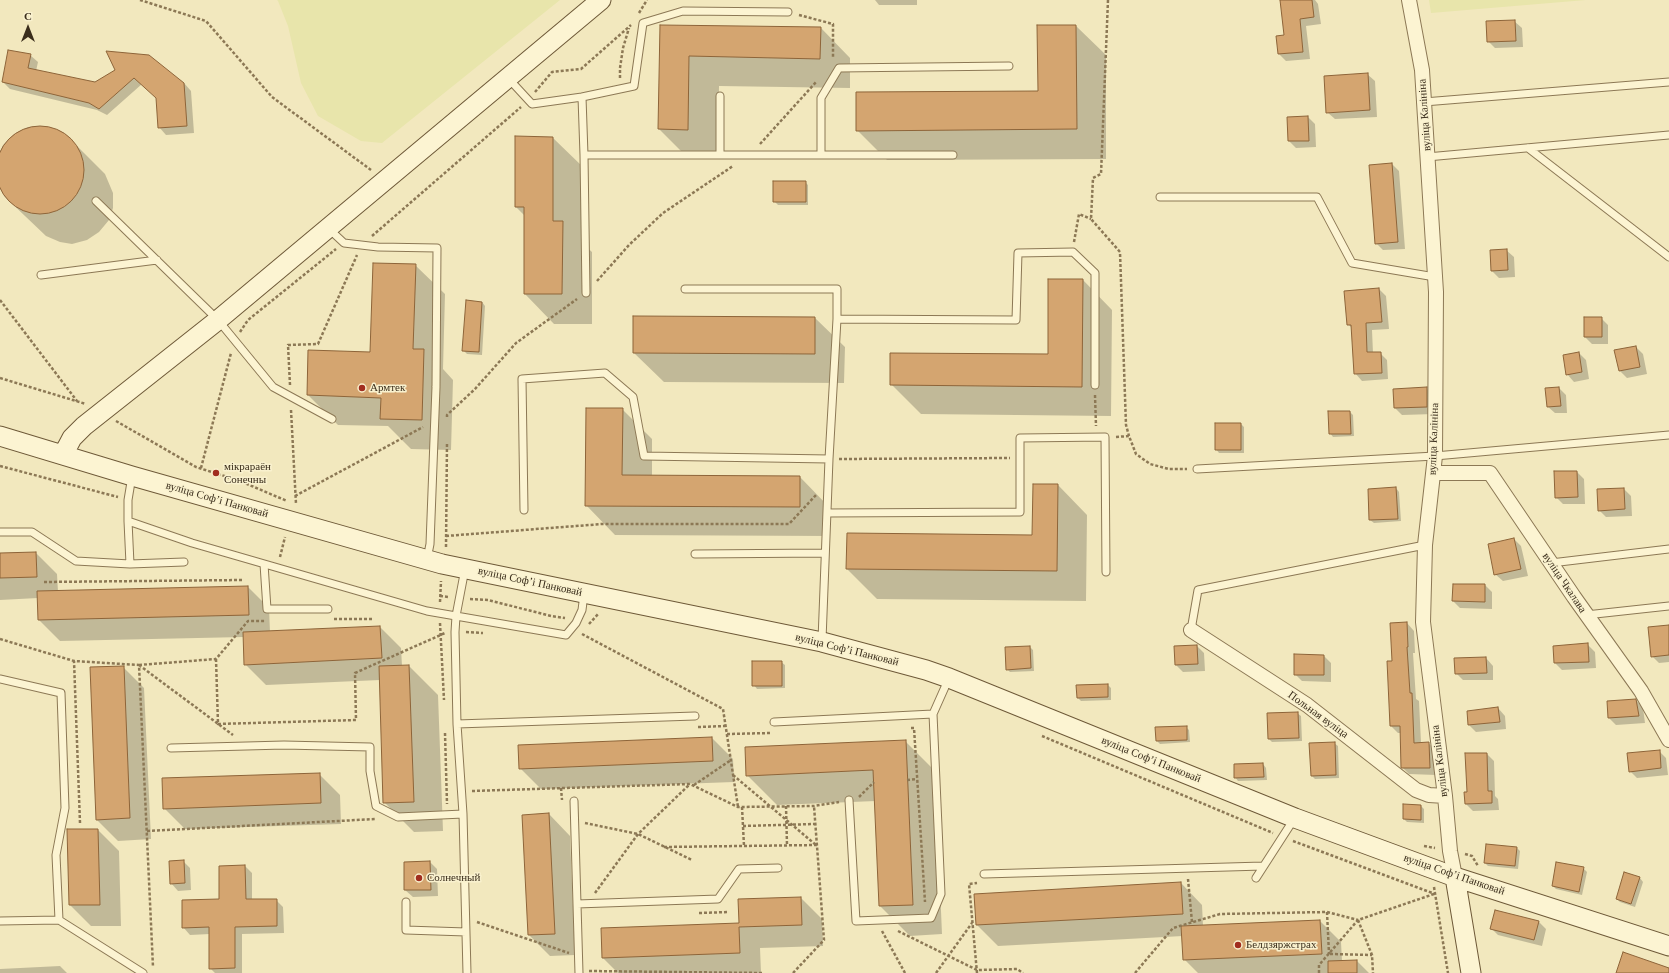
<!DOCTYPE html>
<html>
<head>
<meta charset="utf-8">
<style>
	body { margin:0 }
	#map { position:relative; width:1669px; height:973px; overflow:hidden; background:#f2e8be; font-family:"Times New Roman",serif }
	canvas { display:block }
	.north { position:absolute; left:8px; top:8px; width:40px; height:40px; -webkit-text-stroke:3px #f9f1ce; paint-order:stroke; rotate:0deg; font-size:11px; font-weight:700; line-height:16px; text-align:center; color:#3a2d1b }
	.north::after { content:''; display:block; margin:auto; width:14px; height:18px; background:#3a2d1b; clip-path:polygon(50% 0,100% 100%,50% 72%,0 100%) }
</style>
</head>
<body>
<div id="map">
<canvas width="1669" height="973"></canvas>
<div class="north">С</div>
</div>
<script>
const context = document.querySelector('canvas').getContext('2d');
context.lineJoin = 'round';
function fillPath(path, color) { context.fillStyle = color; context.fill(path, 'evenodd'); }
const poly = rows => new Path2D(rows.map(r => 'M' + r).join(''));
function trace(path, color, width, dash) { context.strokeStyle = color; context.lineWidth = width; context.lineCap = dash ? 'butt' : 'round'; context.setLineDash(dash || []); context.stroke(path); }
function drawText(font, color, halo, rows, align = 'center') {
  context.font = font + ' "Times New Roman",serif'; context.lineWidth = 3; context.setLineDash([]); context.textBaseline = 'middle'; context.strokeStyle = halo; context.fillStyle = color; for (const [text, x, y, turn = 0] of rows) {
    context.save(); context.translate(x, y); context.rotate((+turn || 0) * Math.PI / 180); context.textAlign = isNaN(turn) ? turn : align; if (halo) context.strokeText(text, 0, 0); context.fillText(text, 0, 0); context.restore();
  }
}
fillPath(poly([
	[277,0,560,0,382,143,361,141,318,116,301,83,288,26,278,1],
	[1429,0,1586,0,1431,13]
]), '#e8e5ab');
fillPath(poly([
	[875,0,917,0,917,5,879,5],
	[1281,0,1315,0,1318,4,1321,24,1306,26,1310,59,1286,61,1279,54,1285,36],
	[1514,21,1522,28,1523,47,1495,48,1488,41],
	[661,26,821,28,850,58,850,88,719,86,718,159,688,158,659,129],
	[1076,26,1106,55,1106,159,887,160,857,130,1039,92],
	[30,55,38,62,36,71,95,83,116,70,184,83,191,91,194,133,166,135,159,127,157,98,142,84,107,115,97,110,10,89,3,82],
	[1367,74,1375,81,1377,117,1335,119,1327,112],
	[1308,117,1315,124,1316,147,1296,148,1289,141],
	[43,126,64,133,105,174,113,193,113,208,109,220,99,232,87,240,72,244,60,242,46,236,4,196,0,187,0,152,3,145,14,134,28,127],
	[516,137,553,138,583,167,582,243,592,252,592,324,554,324,525,294,525,216,516,207],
	[1392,164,1399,171,1405,249,1383,250,1376,243],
	[805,182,808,185,808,205,778,205,774,201],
	[1506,250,1514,257,1515,277,1499,278,1492,271],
	[415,265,445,294,443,369,453,380,451,450,411,449,388,426,338,425,308,395,371,353],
	[1083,280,1112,310,1111,416,921,414,891,384,1049,355],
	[1379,289,1386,296,1389,329,1372,330,1373,353,1380,353,1387,360,1388,379,1362,381,1355,373,1353,329,1348,324],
	[482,302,485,306,482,355,467,354,463,350],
	[815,318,845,347,844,383,664,382,634,353],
	[1601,318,1608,325,1608,344,1592,344,1585,337],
	[1636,347,1643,354,1647,374,1627,378,1620,371],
	[1579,353,1586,360,1589,379,1574,382,1567,374],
	[1426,388,1433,395,1434,414,1402,415,1395,408],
	[1559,388,1566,395,1567,413,1555,413,1547,406,1546,389],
	[622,409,652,439,652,476,800,477,829,507,829,536,615,535,586,505],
	[1350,412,1353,415,1354,436,1333,437,1330,433],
	[1241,424,1244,427,1244,453,1219,453,1216,449],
	[1577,472,1584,479,1585,504,1563,504,1556,497],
	[1058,485,1087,515,1086,601,877,599,847,569,1033,536],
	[1396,488,1399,492,1401,521,1374,523,1370,520],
	[1624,489,1631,496,1632,516,1606,517,1599,510],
	[1514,539,1521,546,1528,576,1503,581,1495,574],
	[36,553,57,574,58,592,248,587,269,608,270,632,380,627,401,648,402,666,409,666,438,695,443,831,414,832,384,802,380,680,266,685,245,664,244,637,60,641,39,620,38,598,0,600,0,554],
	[1454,585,1485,585,1492,592,1492,609,1460,608,1453,601],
	[1407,623,1414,631,1415,653,1413,653,1416,699,1419,701,1421,743,1428,743,1436,750,1436,775,1409,774,1402,767,1401,733,1398,733,1391,726,1393,662],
	[1669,626,1669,662,1659,663,1652,656],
	[1588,645,1595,652,1596,668,1562,670,1555,663,1554,647],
	[1197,646,1204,653,1205,671,1183,672,1176,665],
	[1030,647,1033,650,1034,671,1010,672,1007,669],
	[1324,656,1331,663,1331,682,1302,681,1295,674],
	[1486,658,1493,666,1493,680,1463,680,1456,673],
	[781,662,785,665,785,688,757,689,754,685],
	[123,667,144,688,151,839,118,841,97,820],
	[1108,685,1111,688,1111,700,1081,701,1078,698],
	[1636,700,1643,708,1645,723,1616,725,1609,718],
	[1498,708,1505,716,1506,729,1476,732,1469,725],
	[1297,713,1301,716,1302,741,1272,742,1269,739],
	[1186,727,1189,730,1190,742,1160,744,1157,741],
	[712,738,733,759,734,782,541,789,520,768],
	[905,741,935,771,942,934,910,936,880,906,876,801,777,805,747,775],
	[1334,743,1338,746,1339,778,1315,779,1312,776],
	[1659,751,1666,758,1668,775,1637,778,1630,771],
	[1487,754,1494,761,1495,796,1498,799,1499,810,1473,811,1466,804,1468,793],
	[1263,764,1266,768,1267,780,1238,781,1235,777],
	[319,774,340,795,341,824,185,829,164,808],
	[1421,806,1424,809,1424,823,1407,822,1404,819],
	[549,814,570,836,575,955,550,956,529,935,523,816],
	[68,830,98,830,119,851,121,926,91,926,70,905],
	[1487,845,1517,848,1520,851,1518,869,1488,866,1485,863],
	[183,861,190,868,191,890,178,891,171,883],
	[430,862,437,869,438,896,413,897,405,890],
	[245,866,252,873,252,900,276,900,283,907,284,933,242,934,242,973,215,973,210,968,210,934,190,935,183,927,220,900],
	[1583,868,1587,872,1582,895,1556,889,1553,886],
	[1640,878,1643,882,1635,907,1620,902,1617,899],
	[1181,883,1202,905,1203,926,1320,921,1341,942,1342,961,1357,961,1369,973,1198,973,1184,959,1183,936,998,946,977,925,975,895],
	[801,898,822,919,823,946,760,948,761,973,618,973,603,958,740,924],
	[1539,922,1546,929,1542,946,1498,935,1491,928],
	[60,966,67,973,0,973,0,969]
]), '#0003');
const building = poly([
	[1280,0,1312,0,1314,17,1300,19,1303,52,1278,54,1276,36,1284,35,1280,0],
	[1515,20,1516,41,1487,42,1486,21,1515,20],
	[660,25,821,27,820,59,689,56,688,130,658,129,660,25],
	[1037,25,1076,25,1077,129,856,131,856,92,1038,91,1037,25],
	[8,50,31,54,28,68,95,82,115,70,106,51,149,55,184,83,187,126,158,128,156,98,134,78,99,109,89,103,2,82,8,50],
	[1368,73,1370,110,1326,113,1324,76,1368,73],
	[1308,116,1309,141,1288,141,1287,117,1308,116],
	'-4 170a44 44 0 1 1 88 0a44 44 0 1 1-88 0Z',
	[515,136,553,137,553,221,563,221,562,294,524,294,524,207,515,207,515,136],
	[1392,163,1398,242,1375,244,1369,165,1392,163],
	[773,181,806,181,806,202,773,202,773,181],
	[1507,249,1508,270,1491,271,1490,250,1507,249],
	[373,263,416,264,413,349,424,349,422,420,380,419,381,398,307,395,308,350,370,352,373,263],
	[1048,279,1083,279,1082,387,890,385,890,353,1048,354,1048,279],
	[1379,288,1382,322,1366,323,1367,352,1381,352,1382,373,1354,374,1351,325,1347,325,1344,291,1379,288],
	[466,300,482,302,479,352,462,351,466,300],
	[633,316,815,317,815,354,633,353,633,316],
	[1584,317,1602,317,1602,337,1584,337,1584,317],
	[1636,346,1640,367,1619,371,1614,350,1636,346],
	[1579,352,1582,372,1566,375,1563,355,1579,352],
	[1427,387,1427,407,1394,408,1393,389,1427,387],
	[1559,387,1561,406,1547,407,1545,388,1559,387],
	[586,408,623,408,622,475,800,476,800,507,585,506,586,408],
	[1328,411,1350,411,1351,434,1329,434,1328,411],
	[1215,423,1241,423,1241,450,1215,450,1215,423],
	[1554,471,1577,471,1578,497,1555,498,1554,471],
	[1033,484,1058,484,1057,571,846,569,847,533,1032,535,1033,484],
	[1396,487,1398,519,1369,520,1368,489,1396,487],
	[1624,488,1625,509,1598,511,1597,489,1624,488],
	[1514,538,1521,569,1494,575,1488,544,1514,538],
	[36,552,37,577,0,578,0,553,36,552],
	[1453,584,1485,584,1485,602,1452,601,1453,584],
	[248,586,249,615,38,620,37,591,248,586],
	[1407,622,1408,647,1407,647,1410,693,1412,693,1414,743,1429,742,1430,768,1401,768,1400,726,1390,726,1387,661,1392,661,1390,623,1407,622],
	[1669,625,1669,655,1651,657,1648,627,1669,625],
	[380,626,382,658,244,665,243,632,380,626],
	[1588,643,1589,662,1554,663,1553,646,1588,643],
	[1197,645,1198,664,1175,665,1174,646,1197,645],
	[1030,646,1031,668,1006,670,1005,647,1030,646],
	[1294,654,1324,655,1324,675,1294,675,1294,654],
	[1486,657,1487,673,1455,674,1454,658,1486,657],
	[752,661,782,661,782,686,752,686,752,661],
	[409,665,414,802,383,803,379,666,409,665],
	[124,666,130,818,96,820,90,667,124,666],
	[1108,684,1108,697,1077,698,1076,685,1108,684],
	[1636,699,1639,716,1608,718,1607,701,1636,699],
	[1498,707,1500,722,1468,725,1467,711,1498,707],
	[1298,712,1299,738,1268,739,1267,713,1298,712],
	[1187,726,1187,740,1156,741,1155,727,1187,726],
	[712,737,713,761,519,769,518,745,712,737],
	[906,740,913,905,879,906,873,770,746,776,745,747,906,740],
	[1335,742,1336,775,1311,776,1309,743,1335,742],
	[1660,750,1661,768,1629,772,1627,753,1660,750],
	[1465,753,1487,753,1488,791,1492,791,1492,803,1465,804,1464,792,1467,792,1465,753],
	[1263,763,1264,777,1234,778,1234,764,1263,763],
	[320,773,321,803,163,809,162,778,320,773],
	[1403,804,1421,805,1421,820,1403,819,1403,804],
	[549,813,555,934,528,935,522,815,549,813],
	[67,829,98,829,100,905,69,905,67,829],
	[1486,844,1517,847,1515,866,1484,863,1486,844],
	[184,860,185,883,170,884,169,861,184,860],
	[430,861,431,890,404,890,404,862,430,861],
	[1556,862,1584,867,1579,892,1552,886,1556,862],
	[245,865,246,899,277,899,277,926,235,927,235,968,209,969,209,927,182,928,182,900,219,899,219,866,245,865],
	[1624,872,1640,877,1631,904,1616,899,1624,872],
	[1181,882,1183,914,976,925,974,894,1181,882],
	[801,897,802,925,739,927,740,953,602,958,601,928,739,923,738,899,801,897],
	[1495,910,1539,921,1534,940,1490,929,1495,910],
	[1320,920,1322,954,1183,960,1181,926,1320,920],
	[1623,952,1669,968,1669,973,1616,973,1623,952],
	[1357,960,1357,973,1328,973,1328,961,1357,960]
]);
fillPath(building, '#d4a570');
trace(building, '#8d6439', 1);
const lane = poly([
	[508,78,532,104,582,97,584,155,953,155],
	[720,96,720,154],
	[582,97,634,86,643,23,683,11,788,12],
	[1424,102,1669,82],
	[1528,148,1669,257],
	[584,155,586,293],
	[821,155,821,98,839,68,1009,66],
	[1427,157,1669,135],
	[1160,197,1317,197,1352,263,1435,277],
	[96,201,218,320,273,387,332,419],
	[329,229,344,243,378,247,437,248,436,387,430,544,427,559],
	[41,275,157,260],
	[685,289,837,289,837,319,829,459],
	[837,319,1016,320,1018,253,1073,252,1095,273,1095,385],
	[1197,469,1435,456,1669,435],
	[132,476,128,500,128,521,192,543,427,611,566,635,576,623,582,610,584,594],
	[524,510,522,379,605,373,633,397,644,456,829,459,822,640],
	[827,513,1020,512,1020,438,1105,437,1106,572],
	[128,521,130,564,184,562],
	[0,532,32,532,76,561,130,564],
	[695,554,825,553],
	[1551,563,1669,549],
	[264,564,267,609,328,609],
	[465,569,456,616,455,632,457,724,463,814,467,973],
	[1586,615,1669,606],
	[1191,630,1198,590,1425,545],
	[0,679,61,693,65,808,56,855,59,920,0,921],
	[774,722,933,714],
	[457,724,695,716],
	[171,748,284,745,370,747,370,771,376,806,398,817,463,814],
	[849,800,856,921,931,918,941,894,933,714,949,678],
	[574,801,579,973],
	[984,874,1263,866],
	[1256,878,1294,819],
	[406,902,406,930,466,932],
	[577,904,718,899,739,869,778,868],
	[59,920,143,973]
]);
const street = poly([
	[1409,0,1422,70,1436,292,1435,456,1425,545,1423,622,1445,796,1450,851,1455,877],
	[1433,473,1490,473,1574,597,1641,691,1669,740],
	[1191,630,1307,705,1416,790,1429,795,1445,796]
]);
const secondary = poly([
	[0,436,132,476,442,564,822,642,926,670,949,678,1295,818,1455,877,1669,946],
	[63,455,72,438,84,426,218,320,601,0],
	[1455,877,1471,973]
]);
trace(lane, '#8c7855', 9);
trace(street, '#8c7855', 16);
trace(secondary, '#6e5938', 21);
trace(poly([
	[140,0,206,21,272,97,371,170],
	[1108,0,1101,174,1093,178,1091,219,1120,252,1126,425,1129,436],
	[639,13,647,0],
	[799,15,833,24,833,58],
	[620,78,620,68,623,48,629,28],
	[535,92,552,72,581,69,631,25],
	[760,144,817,81],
	[372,236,521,107],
	[1074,242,1079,214,1091,219],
	[597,281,629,245,663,213,733,166],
	[0,300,77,401],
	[240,332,248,320,336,249],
	[0,378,86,404],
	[290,385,288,345,318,344,357,255],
	[1095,395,1096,426],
	[291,410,296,504],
	[447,417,447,415,475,389,516,343,577,299],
	[116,421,196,467,240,481,287,501],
	[1116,437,1129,436,1136,454,1150,464,1169,469,1187,469],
	[839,459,1010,458],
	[0,466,118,497],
	[201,468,231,353],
	[295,496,423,427],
	[446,536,602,524,789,524,816,495],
	[446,547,447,442],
	[280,557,285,537],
	[44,582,244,580],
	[440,596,449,597],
	[470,599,488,600,551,616,565,618],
	[440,602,441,581],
	[334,619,373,619],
	[440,623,444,700],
	[589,624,599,613],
	[466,632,483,633],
	[582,634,723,709,738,807],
	[0,639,74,661],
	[216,659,218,724,356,720,355,673,445,633],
	[139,665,216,659,248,621,265,621],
	[139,665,233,735],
	[698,727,726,726],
	[911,728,914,728,925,902],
	[445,733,447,804],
	[727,734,771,733],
	[1042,736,1273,833],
	[733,775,816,845],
	[907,780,917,779],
	[694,785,731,760],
	[561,788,562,800],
	[472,791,690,784,738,807,814,806,839,802],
	[859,797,874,782],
	[786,806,787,845],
	[742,807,744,846],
	[80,823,74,661,139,665,153,967],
	[585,823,638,834,692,860],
	[743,826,815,824],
	[147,831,376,819],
	[1293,841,1435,894],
	[1424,846,1435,848],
	[664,847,817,845],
	[1465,854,1472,856,1478,866],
	[1188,879,1192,922],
	[1434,887,1448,973],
	[595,893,638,834,690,784],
	[1327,912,1329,954],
	[699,913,728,912],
	[1358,920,1372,955,1373,973],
	[477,922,569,953],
	[882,931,905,973],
	[898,931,977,970,1017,969,1023,973],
	[1330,954,1372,955],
	[589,971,763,973],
	[793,973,824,940,814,806],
	[936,973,972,923],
	[977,973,969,884,977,883],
	[1135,973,1173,928,1220,914,1327,912,1358,920],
	[1319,973,1319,965,1358,920,1434,894]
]), '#8c7855', 2.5, [3, 2]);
trace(lane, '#fcf4d2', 7);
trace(street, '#fcf4d2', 14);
trace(secondary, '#fcf4d2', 19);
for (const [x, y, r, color] of [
	[362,388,4,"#a12d1f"],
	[216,473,4,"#a12d1f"],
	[419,878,4,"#a12d1f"],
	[1238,945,4,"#a12d1f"]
]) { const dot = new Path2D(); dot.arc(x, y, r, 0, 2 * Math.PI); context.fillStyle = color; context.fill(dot); trace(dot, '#f9f1ce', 1.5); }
drawText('11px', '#3a2d1b', '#f9f1ce', [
	["вуліца Калініна",1425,115,-94],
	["вуліца Калініна",1434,439,-88],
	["вуліца Софʼі Панковай",217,500,16],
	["вуліца Софʼі Панковай",530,582,12],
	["вуліца Чкалава",1564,583,56],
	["вуліца Софʼі Панковай",847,650,14],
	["Польная вуліца",1318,715,36],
	["вуліца Софʼі Панковай",1151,760,22],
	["вуліца Калініна",1440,761,-97],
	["вуліца Софʼі Панковай",1454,875,19]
]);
drawText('11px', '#3a2d1b', '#f9f1ce', [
	["Армтек",370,388],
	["мікрараён",224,467],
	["Сонечны",224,480],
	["Солнечный",427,878],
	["Белдзяржстрах",1246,945]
], 'left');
</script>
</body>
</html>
